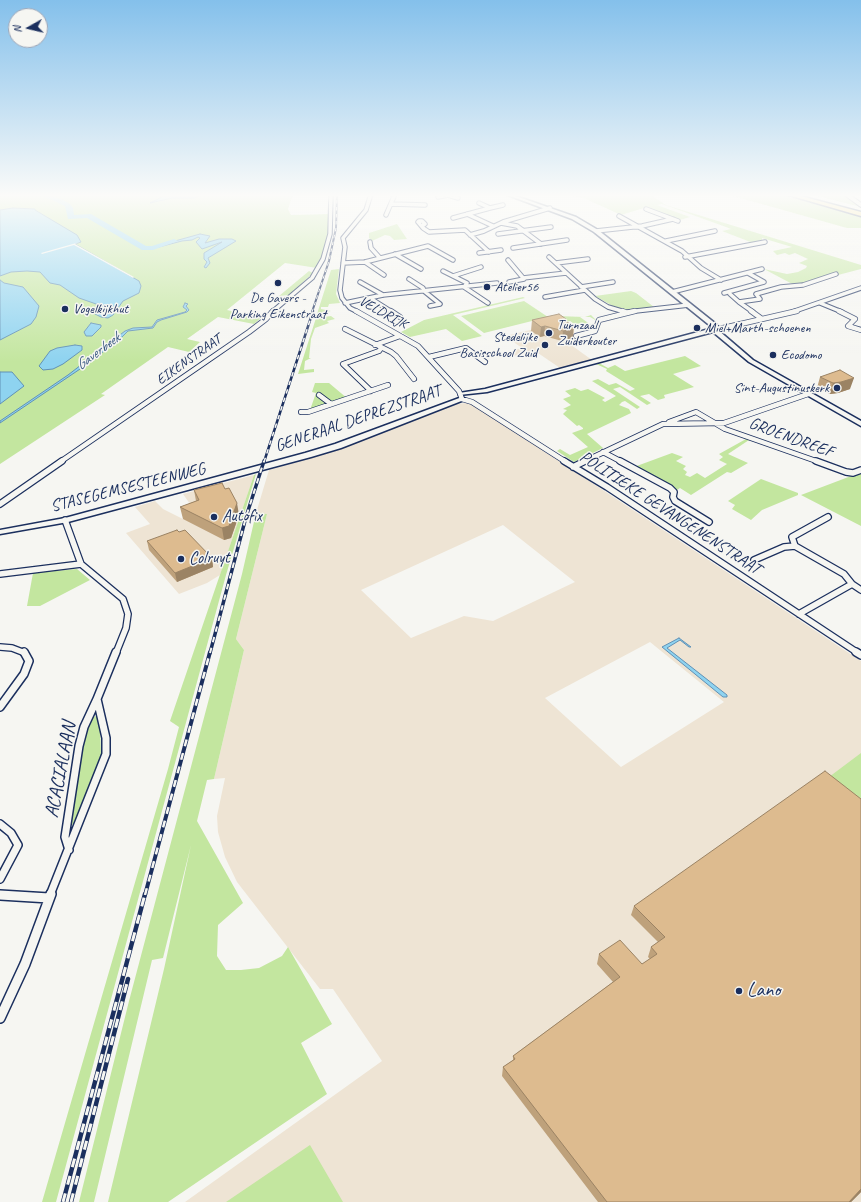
<!DOCTYPE html>
<html>
<head>
<meta charset="utf-8">
<style>
	body { margin:0 }
	#map { position:relative; width:861px; height:1202px; overflow:hidden; background:#f6f6f2; font-family:Caveat,sans-serif }
	canvas { display:block }
	.north { position:absolute; left:8px; top:8px; width:40px; height:40px; box-sizing:border-box; background:#f6f6f2; border:1px solid #9ea6b7; border-radius:50%; rotate:262deg; font-size:11px; font-weight:700; line-height:16px; text-align:center; color:#1b2f5e }
	.north::after { content:''; display:block; margin:auto; width:14px; height:18px; background:#1b2f5e; clip-path:polygon(50% 0,100% 100%,50% 72%,0 100%) }
</style>
</head>
<body>
<div id="map">
<canvas width="861" height="1202"></canvas>
<div class="north">N</div>
</div>
<script>
const context = document.querySelector('canvas').getContext('2d');
context.lineJoin = 'round';
function fillPath(path, color) { context.fillStyle = color; context.fill(path, 'evenodd'); }
const poly = rows => new Path2D(rows.map(r => 'M' + r).join(''));
function trace(path, color, width, dash) { context.strokeStyle = color; context.lineWidth = width; context.lineCap = dash ? 'butt' : 'round'; context.setLineDash(dash || []); context.stroke(path); }
function drawText(font, color, halo, rows, align = 'center') {
  context.font = font + ' Caveat,sans-serif'; context.lineWidth = 3; context.setLineDash([]); context.textBaseline = 'middle'; context.strokeStyle = halo; context.fillStyle = color; for (const [text, x, y, turn = 0] of rows) {
    context.save(); context.translate(x, y); context.rotate((+turn || 0) * Math.PI / 180); context.textAlign = isNaN(turn) ? turn : align; if (halo) context.strokeText(text, 0, 0); context.fillText(text, 0, 0); context.restore();
  }
}
fillPath(poly([
	[559,323,574,333,572,334,579,339,567,342,592,360,560,368,535,351,513,356,508,352,522,348,505,336],
	[466,403,473,404,861,661,861,1202,185,1202,382,1061,333,989,320,989,237,882,225,857,218,832,217,816,225,778,214,779,244,650,236,639,267,514,256,513,269,470,325,454,457,404],
	[503,525,575,582,493,621,464,616,411,638,361,590],
	[650,642,724,702,621,767,545,698],
	[254,475,220,575,207,583,179,594,126,533,150,524,135,507,155,501,163,509,183,519,197,514,183,494]
]), '#eee4d4');
fillPath(poly([
	[0,194,293,194,288,209,291,215,329,214,329,230,321,259,317,268,285,263,227,310,261,318,254,324,218,317,187,339,200,342,189,352,168,347,101,394,105,395,0,464],
	[571,194,649,194,666,205,861,265,861,269,838,275,834,274,796,286,764,269,787,274,798,272,806,268,807,266,799,263,808,259,795,253,789,255,785,253,777,255,773,251,792,247,762,238,762,241,753,243,722,231,731,229,726,227,662,204,657,205,690,217,680,220,644,208,621,215,586,199,573,196],
	[726,194,779,194,861,217,861,228,847,228],
	[810,194,845,194,861,205,861,207],
	[397,224,407,239,394,240,390,236,385,235,372,241,369,238,369,233],
	[339,269,336,294,340,303,329,304,328,307,321,307,321,309,331,311,317,314,331,270],
	[309,271,313,273,289,295,279,296],
	[631,291,636,293,654,307,627,310,618,309,595,296],
	[523,297,525,298,453,315,482,336,462,341,446,329,410,337,401,332,424,320],
	[524,301,548,317,484,333,461,316],
	[591,315,597,321,590,317,580,317,591,325,584,328,580,328,570,321,566,322,557,316,585,317],
	[331,316,335,319,327,321,329,323,315,328,311,339,309,358,311,358,305,361,304,370,314,369,314,372,298,374,316,318],
	[685,356,701,366,673,374,694,387,664,395,665,398,658,400,649,394,640,396,651,403,647,405,620,387,613,389,640,407,637,409,625,401,622,402,619,405,629,409,631,413,587,434,603,448,574,462,557,451,560,449,570,455,588,447,572,433,583,429,583,428,579,425,577,426,563,414,567,410,563,409,571,405,563,399,571,396,565,391,575,388,581,391,588,389,605,398,602,400,605,402,616,396,592,381,598,379,609,385,616,383,630,391,635,389,606,371,607,369,594,363,597,362,608,368,615,365,625,371],
	[315,383,329,383,348,399,310,410,316,393,312,392],
	[746,439,749,440,728,454,748,463,731,473,727,472,691,495,680,488,677,490,634,467,672,453,683,457,676,461,686,466,683,469,687,472,685,475,690,477,697,473,705,478,727,464,719,460,723,457,719,454],
	[859,473,861,474,861,526,801,495],
	[256,474,226,575,56,1202,42,1202,168,769,179,727,170,721,254,475],
	[761,479,798,493,798,495,762,510,751,520,732,509,735,505,728,501],
	[256,513,267,514,236,639,244,650,214,779,207,780,197,821,243,903,218,925,217,956,226,970,241,970,259,968,282,956,288,947,332,1024,301,1043,327,1094,168,1202,108,1202,164,969,191,845,163,958,152,960,94,1202,79,1202,129,1001,242,574],
	[77,569,90,580,40,606,27,606,33,573],
	[97,716,100,725,101,755,99,766,75,824,71,825,82,744,88,723,92,717],
	[861,753,861,809,825,780],
	[310,1145,343,1202,226,1202]
]), '#c3e69f');
const water = poly([
	[168,194,204,194,194,198,172,198,150,203,168,194],
	[13,208,35,209,35,210,77,235,81,242,75,244,139,281,141,286,139,293,123,301,113,315,108,318,101,317,95,314,99,305,79,298,60,285,50,283,40,272,27,271,11,272,0,276,0,210,13,208],
	[200,234,210,236,205,243,219,239,232,239,236,241,208,258,210,263,206,268,204,267,207,262,204,259,204,253,222,242,202,249,196,242,200,238,198,237,192,240,182,241,159,247,157,246,200,234],
	[0,280,4,283,23,287,39,306,36,317,31,324,0,340,0,280],
	[185,303,188,304,186,306,189,310,187,312,161,320,157,322,153,328,128,331,122,337,86,365,0,423,0,421,68,375,125,331,133,328,152,327,157,320,185,312,187,310,183,307,185,303],
	[91,323,101,325,101,327,92,336,86,336,84,332,91,323],
	[75,345,82,346,82,350,63,364,53,369,43,370,39,366,50,351,57,348,75,345],
	[0,372,12,372,24,386,0,404,0,372],
	[679,638,691,647,689,647,680,640,667,648,727,695,727,697,723,697,662,647,679,638]
]);
fillPath(water, '#8ed3f0');
trace(water, '#6091b6', 1);
fillPath(poly([
	[80,242,75,244,134,277,133,278,74,245,42,254,41,253]
]), '#f6f6f2');
fillPath(poly([
	[39,194,47,194,63,200,70,204,73,208,74,215,91,214,146,246,152,246,174,239,178,241,153,250,142,250,87,218,68,219,65,206,39,194]
]), '#8ed3f0');
const streetFar4 = poly([
	[445,194,458,198],
	[846,194,861,205],
	[438,197,448,195],
	[391,204,425,205],
	[490,208,503,205],
	[646,209,678,221],
	[467,214,493,226],
	[386,215,395,194],
	[619,216,682,251,701,268,721,280],
	[453,218,490,208,479,203],
	[501,223,517,226,541,244],
	[422,226,425,224,422,221,419,221,418,222,423,228,429,232,465,230,489,252],
	[596,231,642,226,673,219],
	[498,234,551,227],
	[470,235,484,231,503,222,550,208],
	[666,241,715,231],
	[370,242,371,248,380,258],
	[513,248,567,240],
	[479,253,501,250],
	[395,254,421,269],
	[549,257,595,299,608,307,625,312],
	[685,257,765,242],
	[508,260,524,279,509,282],
	[365,262,384,275],
	[343,263,365,262,428,246,453,260],
	[556,263,588,259],
	[443,271,467,283,464,287,488,303],
	[453,276,481,267],
	[523,278,566,273],
	[409,279,423,288,424,291,440,304,430,306],
	[360,282,383,295],
	[581,287,613,282],
	[672,292,762,269],
	[724,293,764,282,748,273],
	[730,294,739,302],
	[545,297,585,290],
	[370,298,392,312],
	[345,303,383,295,497,283],
	[820,303,842,312],
	[272,312,312,278,323,259,330,234,331,194],
	[358,312,350,308,342,298,340,290,345,247,343,238,366,210,371,194],
	[627,312,689,305],
	[753,312,739,302,760,299,756,294,781,287,803,285,836,274],
	[792,312,861,288]
]);
const streetFar3 = poly([
	[356,311,418,346,459,391,462,399,472,402,566,462],
	[391,311,400,317],
	[622,311,625,312],
	[751,311,762,319],
	[839,311,855,319,848,326,861,330],
	[716,328,723,328,797,311],
	[345,329,391,352,396,356,414,379],
	[576,336,595,331,599,320,635,311],
	[375,345,400,336],
	[429,357,466,348,485,362],
	[371,391,343,364,379,351,381,348],
	[319,395,331,404],
	[301,412,308,412,388,385],
	[669,422,696,412,725,429,819,462],
	[603,452,622,462],
	[60,462,249,332,266,319,273,311],
	[583,462,663,424,724,423,808,394]
]);
const streetFar2 = poly([
	[564,461,607,487,858,653],
	[620,461,670,488,674,492,673,497,675,501,709,522],
	[816,461,846,472,853,473,861,470],
	[573,467,585,461],
	[0,504,62,461],
	[828,517,792,537,795,546,844,574,852,584,861,590],
	[65,520,81,564,123,599,128,614,126,628,116,653],
	[754,560,784,547,795,546],
	[0,574,81,564],
	[799,614,852,584],
	[0,647,12,648,25,653]
]);
const streetFar1 = poly([
	[856,652,861,655],
	[0,707,24,674,29,661,24,652],
	[0,824,11,833,18,845,0,879],
	[69,850,65,837,79,746,84,727,97,699],
	[50,895,106,754,106,738,97,699,116,652]
]);
const street = poly([
	[0,895,49,898],
	[0,1018,25,964,51,894]
]);
const secondary = poly([
	[505,194,510,194,576,217,598,230,716,324,719,328,718,330,753,360,861,421,861,426,749,362,713,332,487,392,459,395,459,393,485,389,713,328,594,232,572,219,505,194],
	[462,397,464,398,464,400,341,448,311,457,68,522,0,534,0,530,65,518,305,453,335,444,462,397]
]);
const highway = poly([
	[785,194,793,194,861,212,861,216,785,194]
]);
trace(streetFar4, '#1b2f5e', 5.5);
trace(streetFar3, '#1b2f5e', 6);
trace(streetFar2, '#1b2f5e', 8);
trace(streetFar1, '#1b2f5e', 10);
trace(street, '#1b2f5e', 12);
trace(secondary, '#1b2f5e', 3);
trace(highway, '#1b2f5e', 3);
trace(streetFar4, '#f6f6f2', 3.5);
trace(streetFar3, '#f6f6f2', 4.5);
trace(streetFar2, '#f6f6f2', 5.5);
trace(streetFar1, '#f6f6f2', 7);
trace(street, '#f6f6f2', 9);
fillPath(secondary, '#f6f6f2');
fillPath(highway, '#fde080');
const railFar4 = poly([
	[312,312,329,261,336,228,337,194]
]);
const railFar3 = poly([
	[264,462,313,311]
]);
const railFar2 = poly([
	[210,653,246,517,264,461]
]);
const railFar1 = poly([
	[145,895,210,652]
]);
const rail = poly([
	[63,1202,145,894],
	[71,1202,128,979]
]);
trace(railFar4, '#1b2f5e', 2);
trace(railFar3, '#1b2f5e', 2.5);
trace(railFar2, '#1b2f5e', 3.5);
trace(railFar1, '#1b2f5e', 4);
trace(rail, '#1b2f5e', 4.5);
trace(railFar4, '#f6f6f2', 1, [3.5]);
trace(railFar3, '#f6f6f2', 1.5, [4.5]);
trace(railFar2, '#f6f6f2', 2, [5.5]);
trace(railFar1, '#f6f6f2', 2.5, [7]);
trace(rail, '#f6f6f2', 3, [9]);
fillPath(poly([
	[532,320,566,321,574,329,573,339,562,341,544,336,540,337,531,331],
	[820,377,850,389,838,393,830,394,817,388],
	[194,490,239,515,231,538,224,540,183,519,180,507,196,501],
	[147,541,212,558,213,567,177,582,149,550],
	[861,799,861,1192,851,1202,598,1202,502,1076,503,1067,513,1060,513,1056,613,982,597,964,599,954,642,964,650,959,648,957,651,947,658,942,631,915,634,906]
]), '#bea17b');
fillPath(poly([
	[545,326,544,336,540,337,541,327],
	[573,326,573,339,562,341,563,331],
	[854,378,850,389,838,393,830,394,833,383],
	[237,503,239,515,231,538,224,540,222,528],
	[212,558,213,567,177,582,175,573],
	[861,1189,861,1192,851,1202,849,1202]
]), '#9b8364');
const building = poly([
	[559,314,566,319,564,320,573,326,571,327,574,329,563,331,545,326,541,327,532,320,559,314],
	[840,370,854,378,841,382,833,383,820,377,840,370],
	[222,483,225,489,229,488,237,503,229,526,222,528,180,507,199,500,194,490,222,483],
	[177,530,179,532,185,530,212,558,175,573,147,541,177,530],
	[825,771,861,799,861,1189,849,1202,607,1202,503,1067,515,1059,513,1056,620,977,599,954,620,940,642,964,657,954,651,947,665,937,634,906,825,771]
]);
fillPath(building, '#ddbb8f');
trace(building, '#9b8364', 1);
const sky = context.createLinearGradient(0, 0, 0, 362);
sky.addColorStop(0, '#84c0eb');
sky.addColorStop(0.54, '#fbfbf9');
sky.addColorStop(1, '#fbfbf900');
context.fillStyle = sky;
context.fillRect(0, 0, 861, 362);
for (const [x, y, r, color] of [
	[278,283,4,"#1b2f5e"],
	[487,287,4,"#1b2f5e"],
	[65,309,4,"#1b2f5e"],
	[697,328,4,"#1b2f5e"],
	[549,333,4,"#1b2f5e"],
	[545,345,4,"#1b2f5e"],
	[773,355,4,"#1b2f5e"],
	[837,388,4,"#1b2f5e"],
	[214,517,4,"#1b2f5e"],
	[181,559,4,"#1b2f5e"],
	[739,991,4,"#1b2f5e"]
]) { const dot = new Path2D(); dot.arc(x, y, r, 0, 2 * Math.PI); context.fillStyle = color; context.fill(dot); trace(dot, '#f6f6f2', 1.5); }
drawText('14px', '#1b2f5e', '#f6f6f2', [
	["Atelier56",495,287],
	["De Gavers -",278,298,"center"],
	["Parking Eikenstraat",278,314,"center"],
	["Vogelkijkhut",73,309],
	["Turnzaal",557,325],
	["Zuiderkouter",557,341],
	["Miel+Marth-schoenen",705,328],
	["Stedelijke",537,337,"right"],
	["Basisschool Zuid",537,353,"right"],
	["Ecodomo",781,355],
	["Sint-Augustinuskerk",829,388,"right"]
], 'left');
drawText('14px', '#1b2f5e', '#f6f6f2', [
	["VELDRIJK",383,313,29],
	["EIKENSTRAAT",189,360,-35]
]);
drawText('italic 15px', '#385882', '#f6f6f2', [
	["Gaverbeek",98,352,-37]
]);
drawText('17px', '#1b2f5e', '#f6f6f2', [
	["GENERAAL DEPREZSTRAAT",358,419,-19],
	["GROENDREEF",791,438,20],
	["STASEGEMSESTEENWEG",128,488,-14],
	["POLITIEKE GEVANGENENSTRAAT",670,513,33]
]);
drawText('17px', '#1b2f5e', '#f6f6f2', [
	["Autofix",222,517],
	["Colruyt",189,559]
], 'left');
drawText('20px', '#1b2f5e', '#f6f6f2', [
	["ACACIALAAN",61,770,-79]
]);
drawText('20px', '#1b2f5e', '#f6f6f2', [
	["Lano",747,991]
], 'left');
</script>
</body>
</html>
